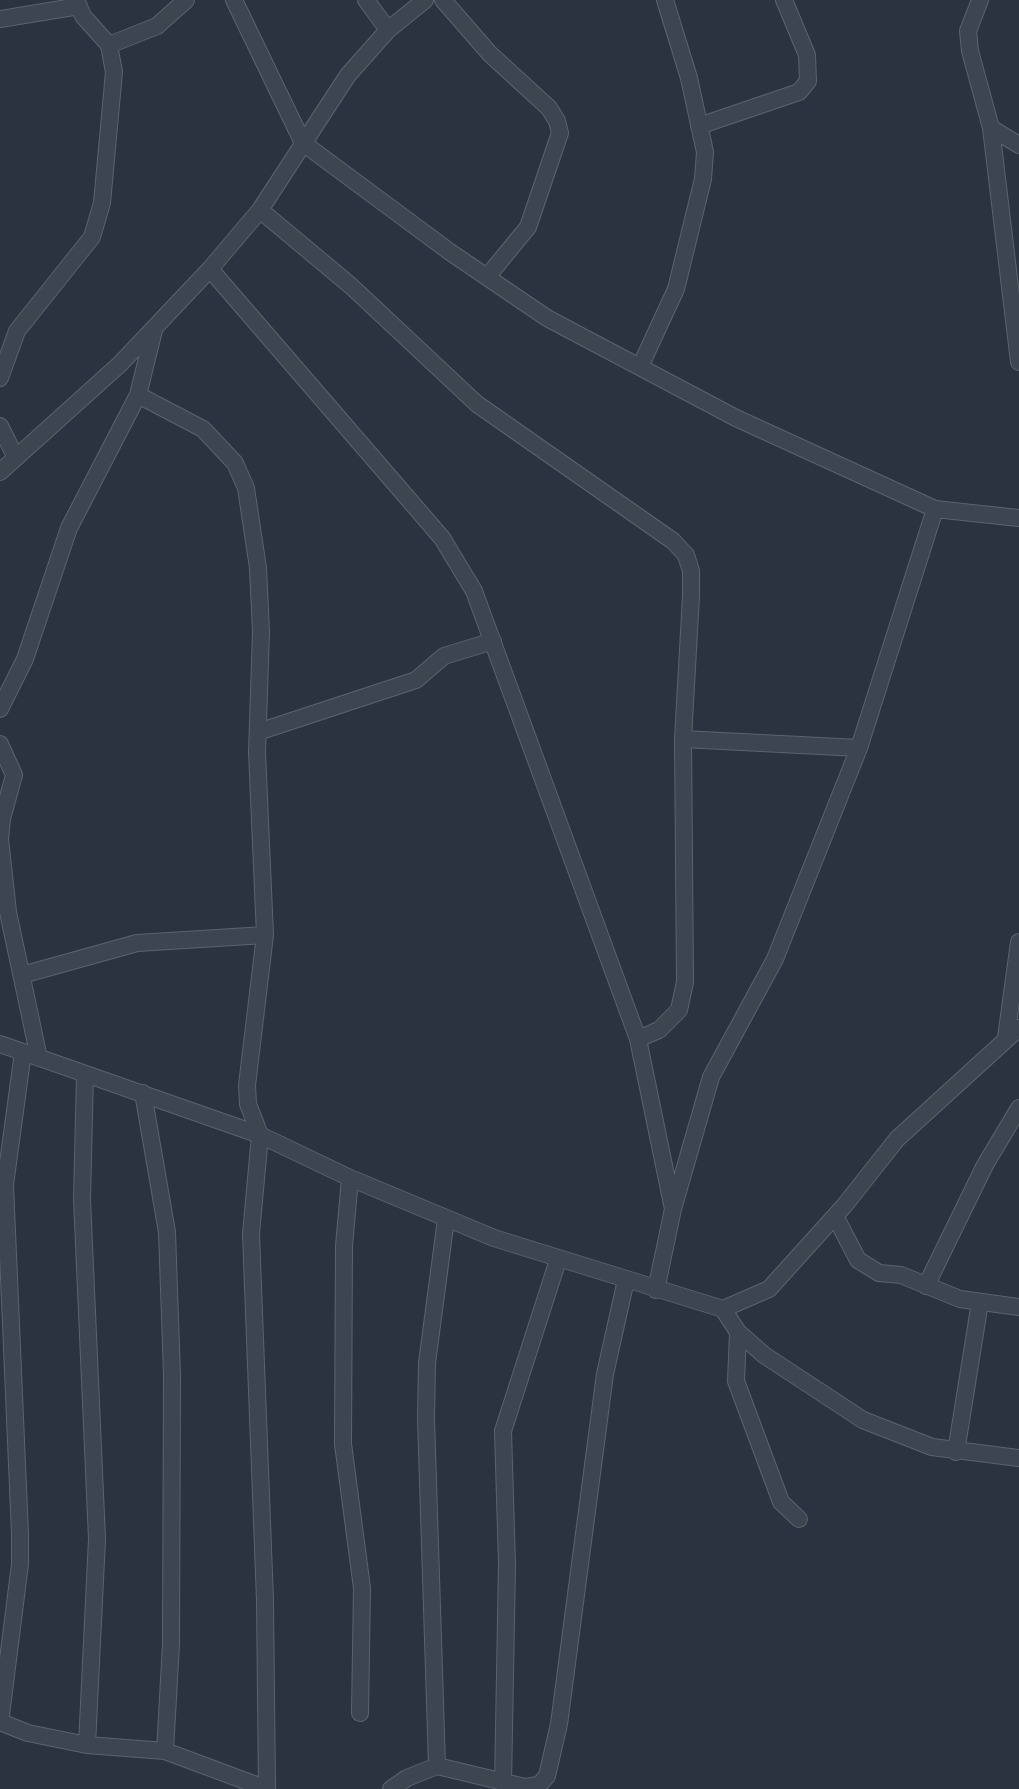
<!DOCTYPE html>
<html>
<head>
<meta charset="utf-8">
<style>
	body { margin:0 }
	canvas { display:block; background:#2a333f }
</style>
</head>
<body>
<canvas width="1019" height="1789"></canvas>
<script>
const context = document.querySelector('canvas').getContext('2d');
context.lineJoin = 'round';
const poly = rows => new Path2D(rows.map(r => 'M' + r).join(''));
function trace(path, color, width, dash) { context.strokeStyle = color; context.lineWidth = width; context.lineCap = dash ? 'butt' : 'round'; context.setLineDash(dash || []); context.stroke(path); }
const minor = poly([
	[234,0,303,143,450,252,547,318,736,418,935,509,1019,518],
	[366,0,388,30],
	[443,0,490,54,549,108,557,121,560,133,528,227,487,277],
	[980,0,968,31,970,51,991,128,1019,362],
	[0,19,79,6],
	[109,45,157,26,186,0],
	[699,126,799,92,808,81,807,55,784,0],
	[991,128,1019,145],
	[260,210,351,286,477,404,673,541,686,555,691,571,691,596,683,739,685,982,679,1010,659,1030,638,1039],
	[210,269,442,538,474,591,638,1039,673,1209],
	[640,367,676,289,703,179,705,152,689,78,665,0],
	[0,378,17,331,92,237,102,203,114,72,109,45,83,16,76,0],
	[138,395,203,429,235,463,246,488,258,568,261,632,257,752,265,935,247,1085,248,1104,260,1135,251,1234,265,1600,267,1789],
	[0,426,16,458],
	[0,472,120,364,210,269,260,210,348,75,388,30,425,0],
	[0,709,25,659,69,528,138,395,154,330],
	[258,732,416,680,444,656,493,641],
	[683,739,859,748],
	[0,744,14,775,2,819,0,839,8,912,39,1058],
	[22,975,137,943,265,935],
	[1006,1038,1019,942],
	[0,1044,260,1135,350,1178,494,1238,723,1309,769,1289,844,1206,897,1139,1019,1028],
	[85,1074,82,1199,97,1539,87,1745],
	[143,1093,167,1232,172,1375,171,1644,165,1751],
	[350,1178,344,1246,343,1444,362,1588,360,1713],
	[835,1216,858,1260,879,1273,901,1275,960,1299,1019,1307],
	[926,1286,985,1165,1019,1108],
	[656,1290,673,1209,711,1077,775,959,859,748,935,509],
	[723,1309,738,1332,764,1355,863,1420,932,1447,1019,1458],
	[738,1332,736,1381,781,1502,799,1519],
	[956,1452,980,1302],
	[0,1722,28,1733,87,1745,165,1751,267,1789],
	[0,1723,20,1564,20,1534,5,1185,23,1052],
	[437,1766,426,1418,427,1363,446,1219],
	[503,1784,507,1564,503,1431,558,1260],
	[391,1789,407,1778,437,1766,525,1787,539,1785,547,1776,559,1724,605,1374,626,1280]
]);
trace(minor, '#5b636d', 18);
trace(minor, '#3d4550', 16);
</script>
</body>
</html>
